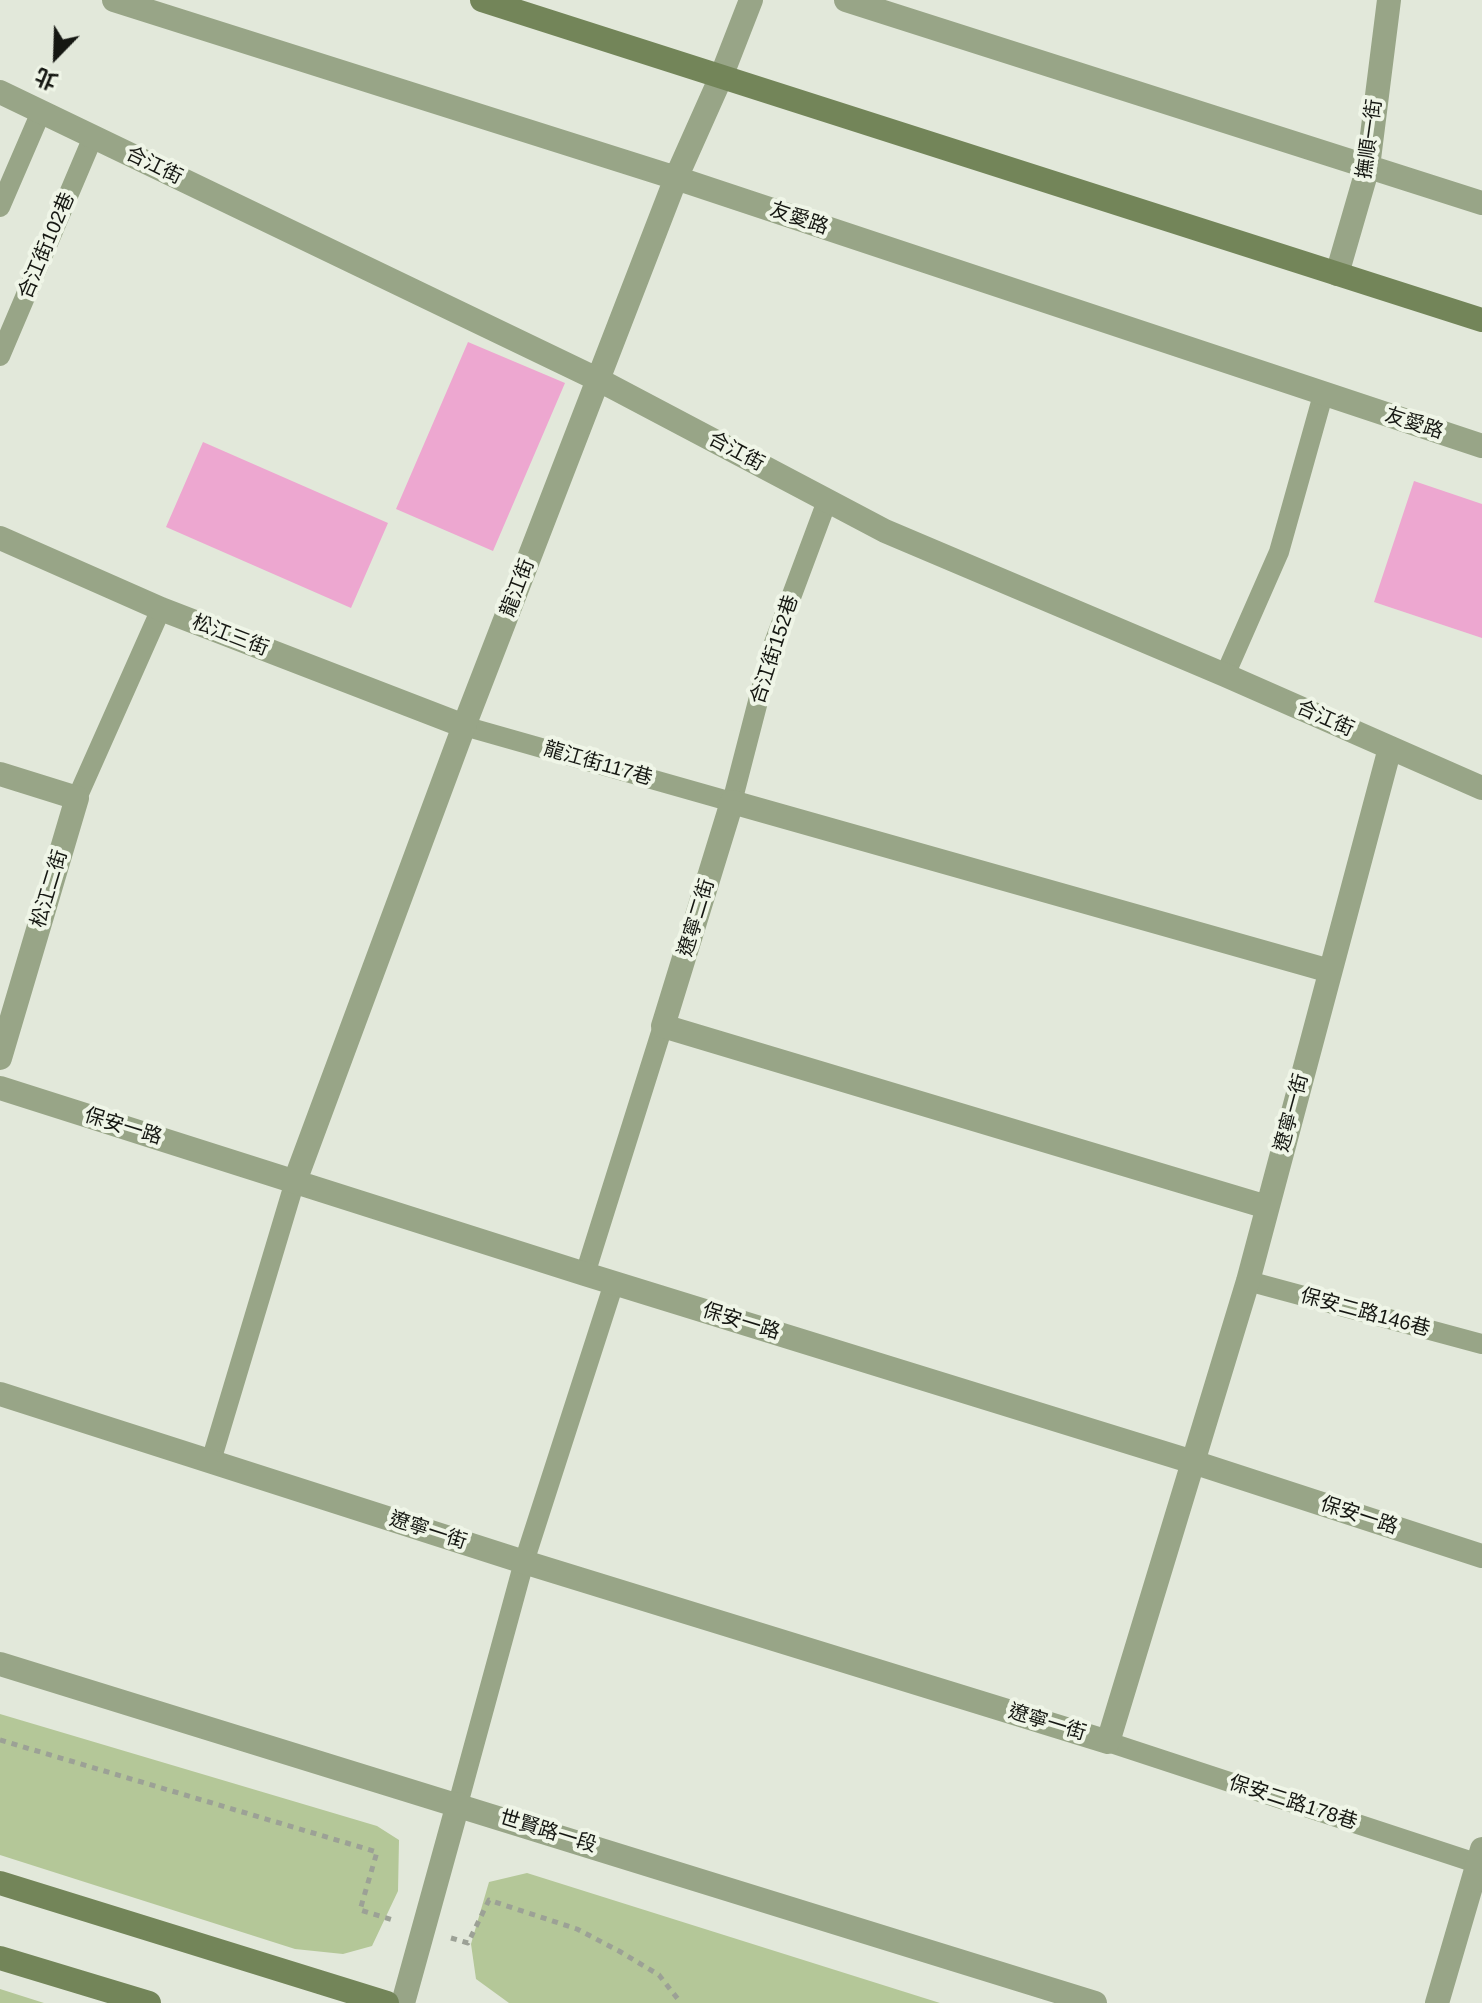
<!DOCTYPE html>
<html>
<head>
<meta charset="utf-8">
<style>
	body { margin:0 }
	#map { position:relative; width:1482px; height:2003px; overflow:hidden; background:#e2e8da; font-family:Arial,"Noto Sans TC",sans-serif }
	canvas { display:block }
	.north { position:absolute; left:16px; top:16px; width:80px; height:80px; -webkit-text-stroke:6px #eff5e7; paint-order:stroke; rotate:203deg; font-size:22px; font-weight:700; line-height:32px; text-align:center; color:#151712 }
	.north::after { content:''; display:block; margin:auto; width:28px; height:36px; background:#151712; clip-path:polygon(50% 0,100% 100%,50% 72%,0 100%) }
</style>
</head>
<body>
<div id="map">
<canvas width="1482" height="2003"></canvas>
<div class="north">北</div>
</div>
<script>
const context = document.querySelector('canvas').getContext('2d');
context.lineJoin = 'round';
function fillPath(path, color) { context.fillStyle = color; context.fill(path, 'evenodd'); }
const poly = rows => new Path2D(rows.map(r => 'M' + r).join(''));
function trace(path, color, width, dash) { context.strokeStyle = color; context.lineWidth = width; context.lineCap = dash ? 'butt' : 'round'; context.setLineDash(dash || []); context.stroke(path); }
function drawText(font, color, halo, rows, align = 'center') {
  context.font = font + ' Arial,"Noto Sans TC",sans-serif'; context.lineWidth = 8; context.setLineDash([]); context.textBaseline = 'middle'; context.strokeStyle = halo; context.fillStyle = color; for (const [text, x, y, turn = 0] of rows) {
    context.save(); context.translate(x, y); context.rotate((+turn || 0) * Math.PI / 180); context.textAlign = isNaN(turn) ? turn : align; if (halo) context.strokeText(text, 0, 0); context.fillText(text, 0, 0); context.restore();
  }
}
fillPath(poly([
	[0,1714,377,1826,399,1840,398,1891,372,1946,343,1954,295,1949,0,1855],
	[527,1873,940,2003,509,2003,476,1979,471,1944,489,1882],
	[0,1989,44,2003,0,2003]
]), '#b4c798');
fillPath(poly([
	[468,342,565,383,493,551,396,509],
	[203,442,388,523,351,608,166,527],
	[1414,481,1482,504,1482,638,1374,602]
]), '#eda7d0');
trace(poly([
	[0,1740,377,1852,360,1910,396,1921],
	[451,1938,468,1943,489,1900,577,1929,619,1951,659,1975,681,2003]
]), '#9ca196', 5, [6, 6]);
trace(poly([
	[0,207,41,112],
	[0,356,93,137],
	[1225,675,1279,552,1323,395],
	[464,726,732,802,771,651,827,501],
	[77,798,161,609],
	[585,1274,663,1026],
	[1248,1281,1482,1344],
	[211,1461,295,1181],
	[1108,1742,1482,1865],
	[458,1804,524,1562,614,1283]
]), '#98a587', 20);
trace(poly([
	[114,0,676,178,1482,446],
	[846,0,1482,203],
	[0,92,599,380,885,531,1225,675,1482,788],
	[1337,274,1368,167,1389,0],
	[0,538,161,609,464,726],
	[0,774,77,798,0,1058],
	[0,1088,585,1274,1193,1462,1482,1556],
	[295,1181,464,726,676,178,721,77,751,0],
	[1267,1207,663,1026,732,802,1330,971],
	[0,1394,524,1562,1108,1742,1248,1281,1390,748],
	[0,1664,1095,2003],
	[403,2003,458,1804],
	[1437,2003,1482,1849]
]), '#98a587', 24);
trace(poly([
	[482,0,1482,320],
	[0,1883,387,2003],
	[0,1958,149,2003]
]), '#738559', 24);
drawText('20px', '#151712', '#eff5e7', [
	["撫順一街",1370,139,-82],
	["合江街",154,166,26],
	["友愛路",799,219,19],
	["合江街102巷",47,246,-67],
	["友愛路",1414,424,18],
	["合江街",736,452,28],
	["龍江街",518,588,-69],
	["松江三街",230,636,21],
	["合江街152巷",775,650,-72],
	["合江街",1325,719,24],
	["龍江街117巷",598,764,16],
	["松江二街",50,889,-73],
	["遼寧二街",697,918,-73],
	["遼寧一街",1292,1113,-75],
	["保安一路",123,1127,17],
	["保安二路146巷",1365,1313,15],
	["保安一路",741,1322,17],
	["保安一路",1359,1516,18],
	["遼寧一街",428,1531,18],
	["遼寧一街",1047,1723,17],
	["保安二路178巷",1293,1803,18],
	["世賢路一段",548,1832,17]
]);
</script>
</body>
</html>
